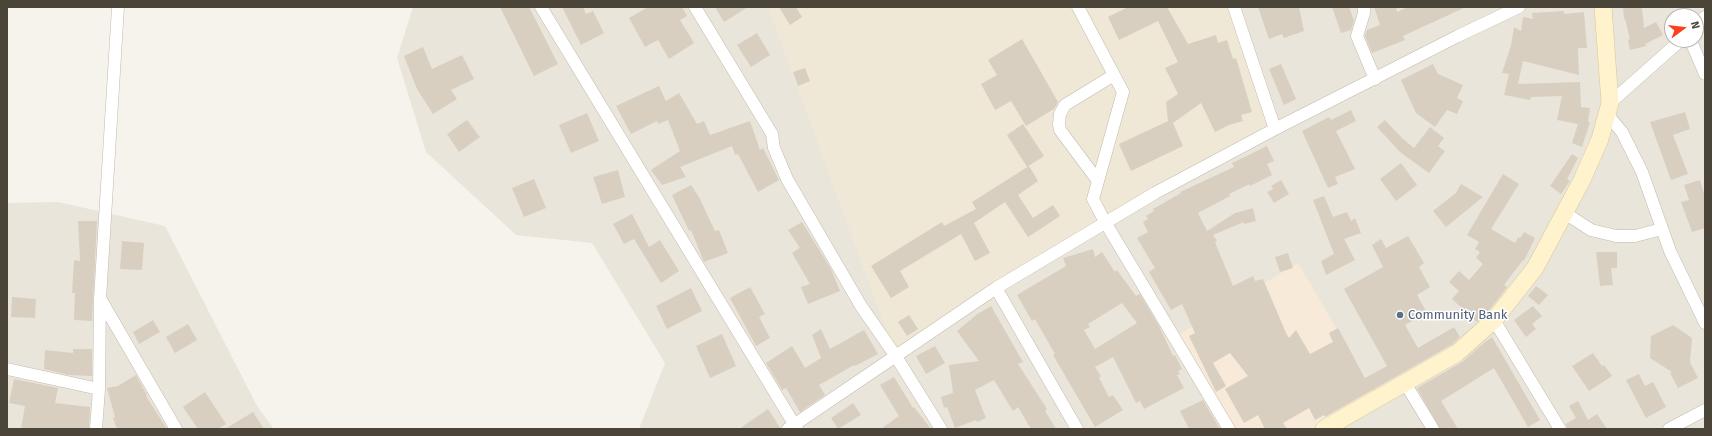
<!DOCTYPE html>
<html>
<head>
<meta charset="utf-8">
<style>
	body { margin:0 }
	#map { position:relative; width:1712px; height:436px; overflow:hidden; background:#f6f3ec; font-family:"Fira Sans",sans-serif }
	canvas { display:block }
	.frame { position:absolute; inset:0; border:8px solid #4b4439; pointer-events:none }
	.north { position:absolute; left:1664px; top:8px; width:40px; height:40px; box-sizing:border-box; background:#fff; border:1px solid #b7b4b0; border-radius:50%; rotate:75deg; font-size:11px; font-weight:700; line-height:16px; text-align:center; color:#4b4439 }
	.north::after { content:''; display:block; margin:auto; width:14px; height:18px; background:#fc3f1d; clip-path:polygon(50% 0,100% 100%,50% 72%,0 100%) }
</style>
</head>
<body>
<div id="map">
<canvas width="1712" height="436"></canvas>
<div class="frame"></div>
<div class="north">N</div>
</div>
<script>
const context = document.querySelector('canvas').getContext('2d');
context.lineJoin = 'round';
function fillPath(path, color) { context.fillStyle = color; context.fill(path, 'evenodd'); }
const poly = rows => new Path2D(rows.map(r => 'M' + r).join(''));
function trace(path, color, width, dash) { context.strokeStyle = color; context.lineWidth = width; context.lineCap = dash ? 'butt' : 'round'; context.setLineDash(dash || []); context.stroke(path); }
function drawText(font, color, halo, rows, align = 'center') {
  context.font = font + ' "Fira Sans",sans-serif'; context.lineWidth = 3; context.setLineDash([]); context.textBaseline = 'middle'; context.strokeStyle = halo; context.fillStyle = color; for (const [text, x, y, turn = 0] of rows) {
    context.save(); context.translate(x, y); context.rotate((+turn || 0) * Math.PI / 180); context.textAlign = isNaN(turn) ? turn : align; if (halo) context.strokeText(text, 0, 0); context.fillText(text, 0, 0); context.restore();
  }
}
fillPath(poly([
	[413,7,1705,7,1705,429,639,429,665,363,592,243,516,235,426,152,397,58],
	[1672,16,1696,16,1696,40,1672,40],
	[58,202,165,226,257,406,274,429,7,429,7,203]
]), '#eae5da');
fillPath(poly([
	[1298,263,1378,398,1324,429,1229,429,1174,337]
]), '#f7ead8');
fillPath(poly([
	[768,7,1232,7,1275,129,895,355]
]), '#efe8d6');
fillPath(poly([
	[500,7,529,7,558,64,534,76],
	[562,7,583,7,586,14,593,11,604,33,581,45],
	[648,7,682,7,687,16,680,20,694,43,669,59,658,40,645,47,629,18],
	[715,7,748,7,724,22],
	[779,7,796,7,802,17,790,25],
	[1128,7,1167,7,1188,44,1216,35,1218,43,1227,40,1233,59,1236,58,1252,112,1241,115,1243,121,1229,125,1215,132,1201,103,1173,123,1183,146,1131,171,1119,144,1168,121,1166,102,1178,94,1165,68,1178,62,1158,21,1119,40,1108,17],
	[1258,7,1299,7,1304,31,1284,38,1282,34,1269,39],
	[1332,7,1349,7,1354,21,1351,30,1341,33],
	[1374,7,1396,7,1397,12,1408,7,1466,7,1403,36,1405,40,1372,53,1365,36,1367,30,1380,25],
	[1623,7,1642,7,1644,28,1656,22,1663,35,1645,44,1646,46,1630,50,1628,40,1630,39,1625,19,1624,19],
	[1564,11,1564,14,1584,12,1587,48,1578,48,1579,75,1523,61,1518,84,1580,82,1581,107,1590,108,1588,122,1590,122,1582,147,1572,143,1578,124,1557,120,1562,96,1531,97,1530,100,1504,95,1509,74,1502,73,1511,45,1514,27,1521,31,1523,17,1533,19,1532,13],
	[757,33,770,55,751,67,737,45],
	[1022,39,1058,102,1054,109,1026,126,1011,101,995,110,981,84,997,75,988,60],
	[423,47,432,69,462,55,474,79,451,90,457,99,433,114,417,89,404,56],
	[1281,64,1296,99,1284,105,1269,69],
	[1433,64,1438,74,1463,85,1457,98,1463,101,1457,114,1447,110,1435,127,1416,113,1401,80],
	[805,68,810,81,798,86,793,72],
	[659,86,666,101,679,93,697,124,704,121,710,135,750,121,760,150,763,148,779,180,758,192,738,154,735,155,732,146,680,167,686,177,662,185,651,170,680,151,668,120,658,124,657,121,631,134,616,106],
	[1351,110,1356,121,1336,131,1355,169,1335,177,1338,184,1328,188,1302,131,1329,117,1331,120],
	[1685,112,1690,129,1673,135,1688,174,1671,180,1650,122],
	[587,113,599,141,571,153,559,125],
	[467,120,480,137,459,152,447,134],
	[1385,120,1402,138,1414,148,1430,127,1444,138,1438,146,1445,151,1429,173,1400,152,1377,127],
	[1023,124,1044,156,1027,167,1007,135],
	[1267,146,1274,161,1267,164,1272,175,1250,186,1250,184,1229,194,1230,196,1198,213,1207,231,1235,213,1253,208,1256,221,1244,224,1244,222,1213,235,1217,241,1215,242,1233,286,1253,276,1255,281,1263,279,1286,333,1289,338,1296,330,1310,354,1333,342,1329,333,1338,328,1365,378,1387,366,1344,289,1383,267,1372,245,1381,239,1386,248,1408,236,1424,263,1419,267,1430,287,1417,295,1427,313,1405,325,1418,348,1454,327,1460,337,1451,345,1325,417,1324,415,1315,420,1309,408,1283,423,1287,429,1265,429,1258,415,1244,423,1225,389,1248,376,1230,353,1213,363,1226,386,1216,392,1189,336,1195,333,1182,304,1171,310,1149,272,1155,268,1137,238,1148,232,1143,222,1148,219,1146,216,1154,211,1153,209,1181,193,1180,192,1234,167,1232,163],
	[1572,154,1578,158,1567,179,1570,181,1561,194,1550,186],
	[1401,163,1417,185,1396,201,1380,179],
	[1029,166,1038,181,1018,195,1033,218,1053,205,1060,216,1028,237,1005,202,974,223,990,253,975,261,961,234,900,271,909,287,891,298,871,266,942,222,944,226,976,209,972,202],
	[618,170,625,197,602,204,593,177],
	[1503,174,1519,184,1491,229,1515,243,1518,237,1520,238,1524,232,1535,238,1524,261,1523,260,1504,285,1507,287,1487,313,1477,322,1452,299,1459,291,1449,282,1459,271,1469,280,1483,264,1476,258,1480,252,1475,249,1479,242,1467,235],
	[534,179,546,208,524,217,512,188],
	[1281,180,1289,194,1274,203,1267,192,1273,189,1271,186],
	[1700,180,1705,197,1705,228,1692,232,1681,202,1689,200,1684,185],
	[1461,184,1483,197,1446,227,1433,211,1456,193],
	[691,185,699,197,715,231,719,230,728,253,704,262,691,230,689,231,672,195],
	[1324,196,1333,217,1347,212,1351,221,1355,218,1361,233,1344,239,1355,260,1326,275,1321,261,1334,254,1313,200],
	[632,214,649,247,660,240,679,271,661,283,634,239,624,244,613,224],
	[78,221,97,221,92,321,74,320,75,293,72,293,74,260,80,261],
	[802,222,831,269,840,291,808,304,801,287,810,284,792,253,800,248,788,230],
	[122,241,144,243,142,270,120,269],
	[1093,249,1095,257,1102,252,1115,272,1117,270,1136,296,1140,294,1159,326,1173,356,1175,355,1182,369,1178,371,1180,374,1177,375,1184,388,1144,409,1140,401,1136,403,1113,357,1095,367,1101,376,1099,378,1109,397,1113,395,1123,410,1095,427,1053,355,1055,354,1035,319,1032,321,1017,295,1066,266,1063,258],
	[1122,303,1137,323,1095,349,1084,330,1090,327,1088,324],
	[1596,252,1617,252,1617,268,1611,268,1613,285,1600,286],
	[1288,253,1293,268,1280,272,1275,257],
	[1536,286,1548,295,1539,305,1528,296],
	[750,287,765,314,759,317,770,338,756,346,730,298],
	[691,288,702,311,667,329,656,306],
	[12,297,36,299,35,318,11,317],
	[991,306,1023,362,1018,364,1047,409,1045,411,1056,429,1031,429,1018,407,1013,411,994,380,975,390,986,418,977,422,976,420,955,428,947,407,944,408,941,397,953,393,949,365,979,361,957,331,976,315],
	[1533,306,1542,316,1532,324,1536,329,1526,337,1514,320],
	[909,315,918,329,907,336,898,322],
	[153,320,160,332,139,344,133,332],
	[188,324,197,340,175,353,166,337],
	[1673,325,1692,338,1690,362,1698,378,1678,388,1670,373,1672,372,1650,358,1651,336],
	[821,329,830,349,864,330,878,354,855,366,854,365,819,385,825,395,800,412,786,388,782,390,766,363,792,346,805,368,821,358,812,335],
	[722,334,736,366,710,378,696,346],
	[1492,337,1540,420,1528,427,1494,368,1441,401,1458,429,1440,429,1417,388,1462,362,1485,342],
	[935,346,945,363,926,374,916,356],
	[73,349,92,349,92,376,69,375,44,369,45,350,73,353],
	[1593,353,1602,366,1604,365,1612,376,1589,391,1572,366],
	[1639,374,1645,386,1653,382,1666,407,1646,418,1626,380],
	[136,375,147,395,146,396,167,429,117,429,113,418,115,417,107,388,118,386],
	[894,377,913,408,914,407,931,429,881,429,899,416,880,385],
	[14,379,58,388,55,403,90,407,89,429,21,429,25,406,9,403],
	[205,392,226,424,218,429,198,429,183,407],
	[1203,400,1220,429,1189,429,1180,411],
	[1578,401,1588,420,1597,414,1607,429,1567,429,1566,424,1576,418,1569,406],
	[853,403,861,415,838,429,831,418],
	[768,409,781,429,739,429],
	[253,412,264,429,225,429]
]), '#d8cfc1');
const street = poly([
	[541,7,797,429],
	[695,7,772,134,774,148,787,179,861,306,895,355,941,429],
	[1078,7,1123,92,1093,199,1105,222,1229,429],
	[1234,7,1275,129],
	[1364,7,1364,13,1357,36,1375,79],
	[1696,25,1705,17],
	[1688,40,1693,46,1705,74],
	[1610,103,1681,40],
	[1607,114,1622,132,1642,172,1670,251,1705,323],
	[1098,181,1060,130,1059,124,1060,114,1065,105,1114,75],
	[1565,213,1591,230,1616,236,1635,236,1662,229],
	[996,288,1077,429],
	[101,300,176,429],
	[1494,320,1560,429],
	[7,369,99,389],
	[1405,383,1433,429],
	[96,429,99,389,100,299,118,7],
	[788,429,996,288,1155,193,1275,129,1458,36,1519,7],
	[1669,429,1705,410]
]);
const secondary = poly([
	[1324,429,1457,353,1494,320,1535,268,1582,180,1600,139,1610,103,1603,7]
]);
trace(street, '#c2bbae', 13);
trace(secondary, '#d6c79b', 18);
trace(street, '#fff', 12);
trace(secondary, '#fff3cd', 17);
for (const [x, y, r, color] of [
	[1400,315,4,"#5c6f8a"]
]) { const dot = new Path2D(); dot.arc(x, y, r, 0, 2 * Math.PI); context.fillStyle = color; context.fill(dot); trace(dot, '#fff', 1.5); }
drawText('13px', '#4e5e75', '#fff', [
	["Community Bank",1408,315]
], 'left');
</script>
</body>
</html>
